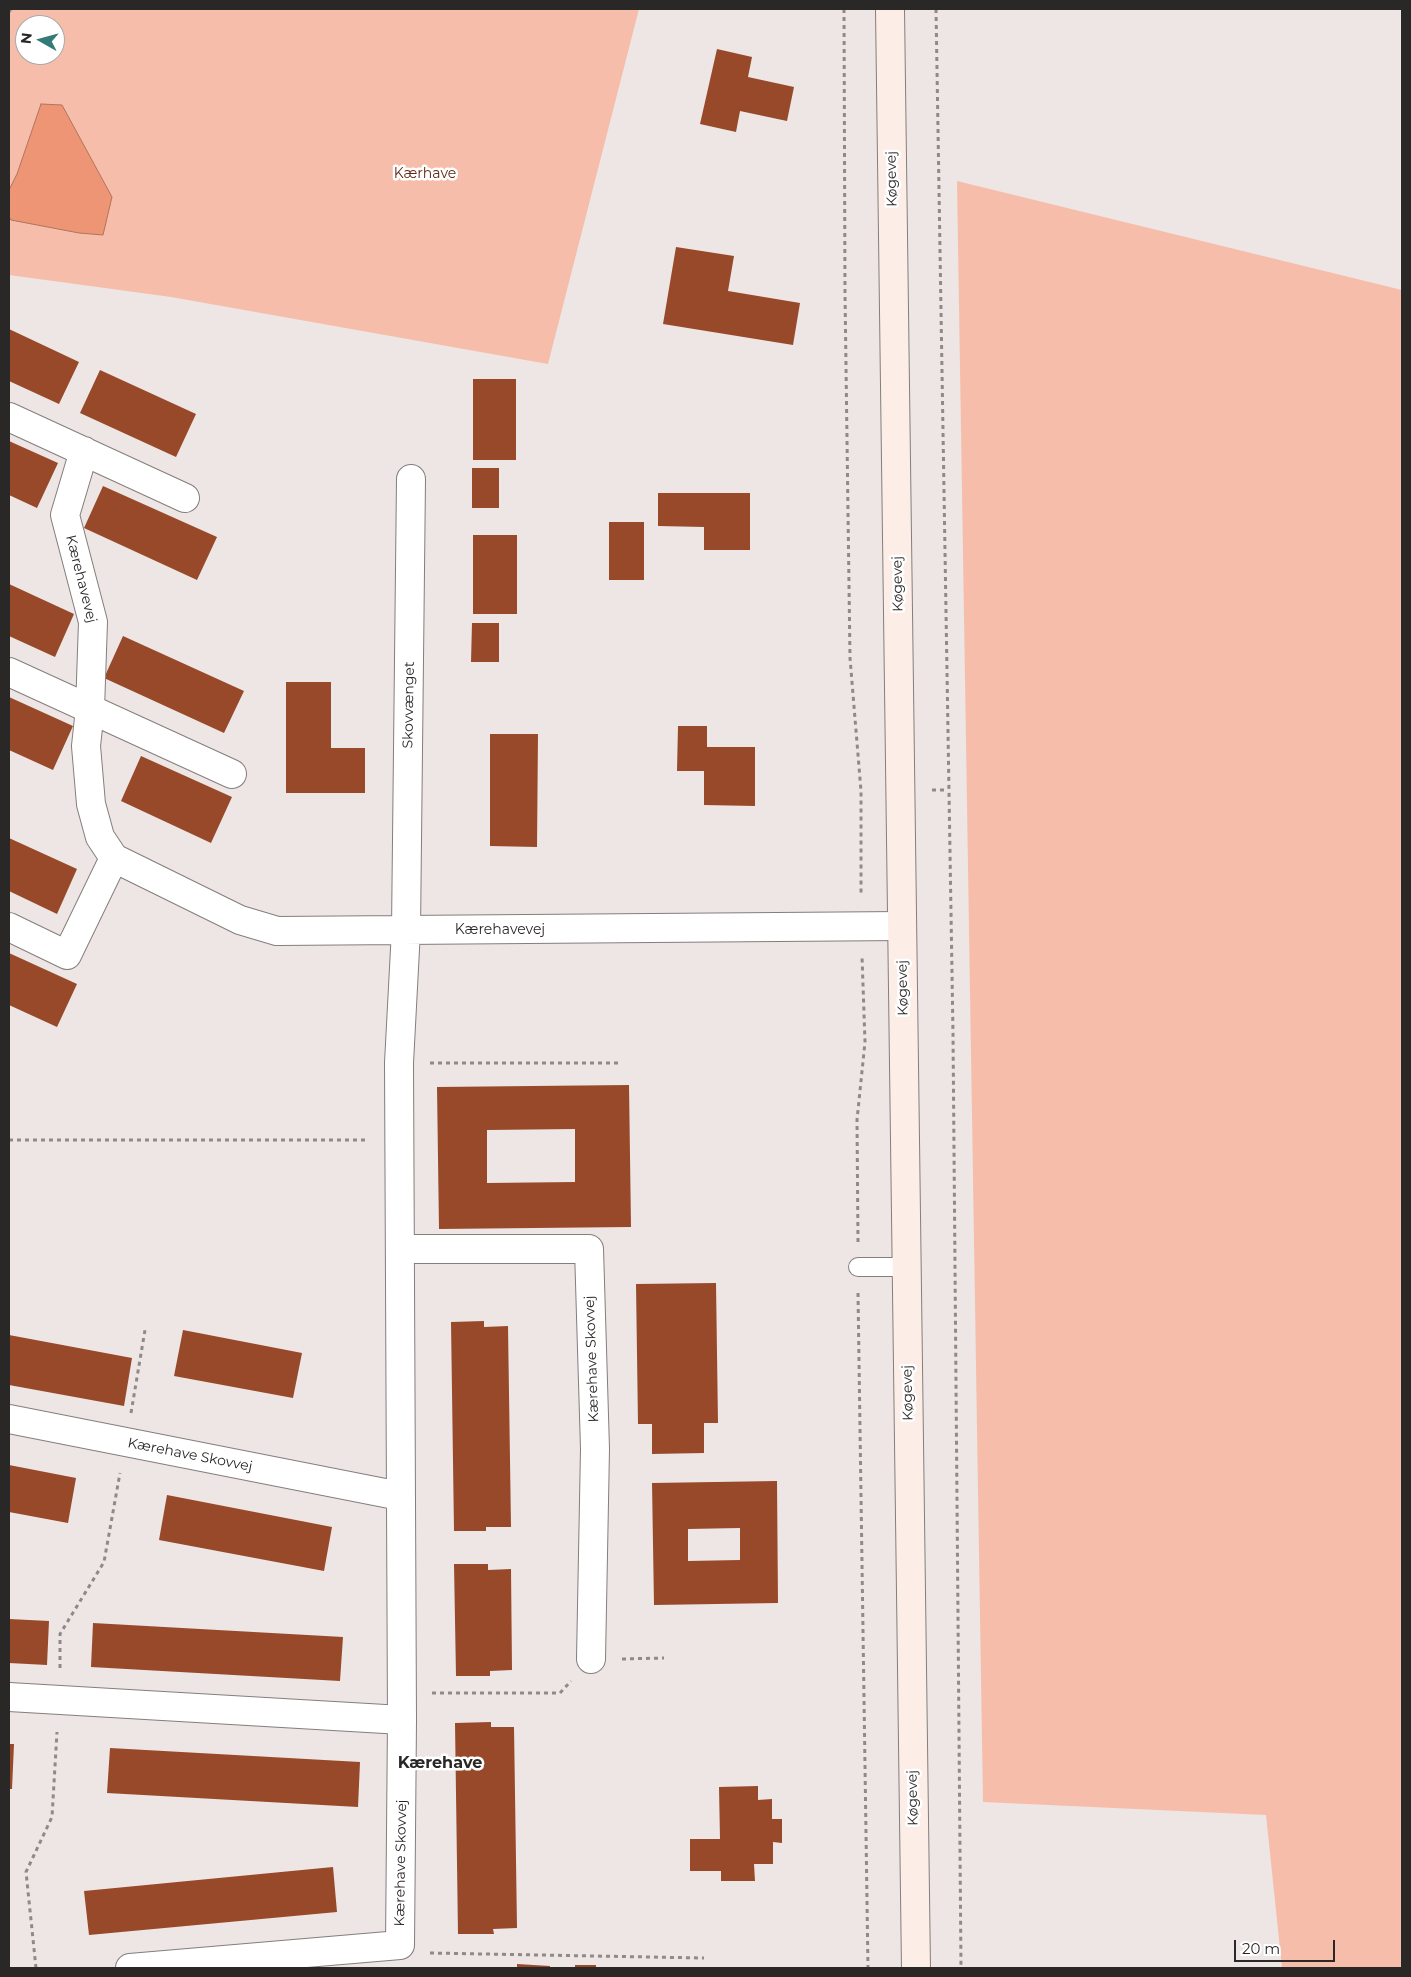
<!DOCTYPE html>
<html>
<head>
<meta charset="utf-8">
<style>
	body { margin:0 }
	#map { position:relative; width:1411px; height:1977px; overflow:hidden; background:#ede6e4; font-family:Montserrat,sans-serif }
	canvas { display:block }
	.frame { position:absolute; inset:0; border:10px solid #2a2827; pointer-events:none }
	.north { position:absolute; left:15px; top:15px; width:50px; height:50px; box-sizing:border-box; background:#fff; border:1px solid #aaa9a9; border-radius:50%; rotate:277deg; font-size:14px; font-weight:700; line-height:20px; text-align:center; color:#2a2827 }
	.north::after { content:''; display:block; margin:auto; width:18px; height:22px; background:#337b78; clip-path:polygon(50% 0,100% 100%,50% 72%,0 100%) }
	.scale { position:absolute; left:1234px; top:1940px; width:101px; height:22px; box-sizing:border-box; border:2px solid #2a2827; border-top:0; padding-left:6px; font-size:15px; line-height:18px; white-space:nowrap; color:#2a2827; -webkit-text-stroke:4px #fff; paint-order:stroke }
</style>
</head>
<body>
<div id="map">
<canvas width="1411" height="1977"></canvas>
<div class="frame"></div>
<div class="north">N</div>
<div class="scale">20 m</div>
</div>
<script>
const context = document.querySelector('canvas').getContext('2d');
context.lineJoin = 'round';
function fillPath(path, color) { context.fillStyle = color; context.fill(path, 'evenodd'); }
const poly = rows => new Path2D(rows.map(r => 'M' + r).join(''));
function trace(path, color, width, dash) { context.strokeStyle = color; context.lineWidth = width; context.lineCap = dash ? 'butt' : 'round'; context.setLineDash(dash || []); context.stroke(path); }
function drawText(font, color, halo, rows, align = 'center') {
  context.font = font + ' Montserrat,sans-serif'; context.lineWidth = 5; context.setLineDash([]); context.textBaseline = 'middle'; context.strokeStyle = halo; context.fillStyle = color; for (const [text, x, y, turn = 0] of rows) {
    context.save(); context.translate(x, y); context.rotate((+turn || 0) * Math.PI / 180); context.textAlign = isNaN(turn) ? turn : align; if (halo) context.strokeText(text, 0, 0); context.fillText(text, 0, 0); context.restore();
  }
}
fillPath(poly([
	[9,9,639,9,548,364,171,297,9,275],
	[25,25,55,25,55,55,25,55],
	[957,181,1402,290,1402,1968,1282,1968,1266,1815,983,1802]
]), '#f6beaa');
const water = poly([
	[41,104,62,105,112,197,103,235,79,233,11,220,9,217,9,190,17,174,41,104]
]);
fillPath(water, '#ed9574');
trace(water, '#b2745d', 1);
fillPath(poly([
	[717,49,752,57,748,77,794,87,787,121,740,111,736,132,700,124],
	[676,247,734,256,728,291,800,303,793,345,663,324],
	[9,329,79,362,59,404,9,381],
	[100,370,196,414,176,457,80,413],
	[473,379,516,379,516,460,473,460],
	[9,441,58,463,37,508,9,495],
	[472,468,499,468,499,508,472,508],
	[103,486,217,537,197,580,84,528],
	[658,493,750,493,750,550,704,550,704,527,658,526],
	[609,522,644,522,644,580,609,580],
	[473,535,517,535,517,614,473,614],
	[9,584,74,614,55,657,9,636],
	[472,623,499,623,499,662,471,662],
	[123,636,244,691,224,733,104,678],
	[286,682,331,682,331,748,365,748,365,793,286,793],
	[9,697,73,726,53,770,9,750],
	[678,726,707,726,707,747,755,747,755,806,704,805,704,771,677,771],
	[490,734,538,734,537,847,490,846],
	[141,756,232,797,211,843,121,801],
	[9,838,77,869,57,914,9,891],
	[9,953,77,984,57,1027,9,1005],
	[629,1085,631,1227,439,1229,437,1087],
	[575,1129,575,1182,487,1183,487,1130],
	[716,1283,718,1423,704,1423,704,1453,652,1454,652,1424,638,1424,636,1284],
	[484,1321,484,1327,508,1326,511,1527,486,1527,486,1531,454,1531,451,1322],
	[183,1330,302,1353,293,1398,174,1376],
	[9,1335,132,1358,124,1406,9,1385],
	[9,1465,76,1478,68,1523,9,1512],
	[777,1481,778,1603,654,1605,652,1483],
	[740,1528,740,1560,688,1561,688,1529],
	[167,1495,332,1527,324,1571,159,1540],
	[454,1564,488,1564,488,1570,511,1569,512,1670,490,1671,490,1676,456,1676],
	[9,1619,49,1621,47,1665,9,1663],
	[93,1623,343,1637,340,1681,91,1667],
	[491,1722,491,1727,514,1727,517,1928,493,1929,494,1934,458,1934,455,1723],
	[9,1744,14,1744,12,1789,9,1789],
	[110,1748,360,1762,358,1807,107,1793],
	[758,1786,758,1800,772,1799,772,1819,782,1819,782,1843,773,1842,773,1864,754,1864,755,1881,721,1881,721,1871,690,1871,690,1839,720,1839,719,1787],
	[333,1867,337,1912,89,1935,84,1891],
	[517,1964,550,1966,550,1968,517,1968],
	[575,1965,596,1965,596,1968,575,1968]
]), '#984929');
const lane = poly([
	[858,1267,907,1267]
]);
const street = poly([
	[9,417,185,498],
	[84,451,65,515,93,622,90,709,86,746,91,804,100,837,114,858,240,920,277,931,902,926],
	[9,672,232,774],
	[9,927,67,955,114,858],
	[400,1249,589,1249,595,1449,591,1659],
	[9,1419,400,1496],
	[9,1697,402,1720],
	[130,1968,400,1945,402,1720,399,1063,406,930,411,479]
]);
const secondary = poly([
	[890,9,916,1968]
]);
trace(lane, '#847e7c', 20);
trace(street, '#847e7c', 30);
trace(secondary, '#847e7c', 30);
trace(poly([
	[844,9,845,293,850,658,861,791,861,895],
	[936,9,953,1033,961,1968],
	[9,12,11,9],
	[932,790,948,790],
	[430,1063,621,1063],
	[9,1140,368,1140],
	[858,1242,857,1120,865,1042,862,956],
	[858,1293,868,1968],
	[131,1413,145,1330],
	[622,1659,664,1658],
	[60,1668,60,1634,104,1562,120,1473],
	[432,1693,560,1693,571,1681],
	[430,1953,704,1958],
	[36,1968,26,1872,52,1817,57,1732]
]), '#8f8a88', 3, [4, 4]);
trace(lane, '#fff', 18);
trace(street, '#fff', 28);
trace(secondary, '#fcede7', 28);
drawText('14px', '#5f2812', '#fff', [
	["Kærhave",425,174]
]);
drawText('14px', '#2a2827', '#fff', [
	["Køgevej",892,179,-91],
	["Kærehavevej",81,579,76],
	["Køgevej",898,584,-91],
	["Skovvænget",409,705,-89],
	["Kærehavevej",500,930],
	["Køgevej",903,988,-91],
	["Kærehave Skovvej",592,1359,-92],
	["Køgevej",908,1393,-91],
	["Kærehave Skovvej",190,1455,11],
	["Køgevej",913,1798,-91],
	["Kærehave Skovvej",401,1863,-89]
]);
drawText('bold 16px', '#2a2827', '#fff', [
	["Kærehave",440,1763]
]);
</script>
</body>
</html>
